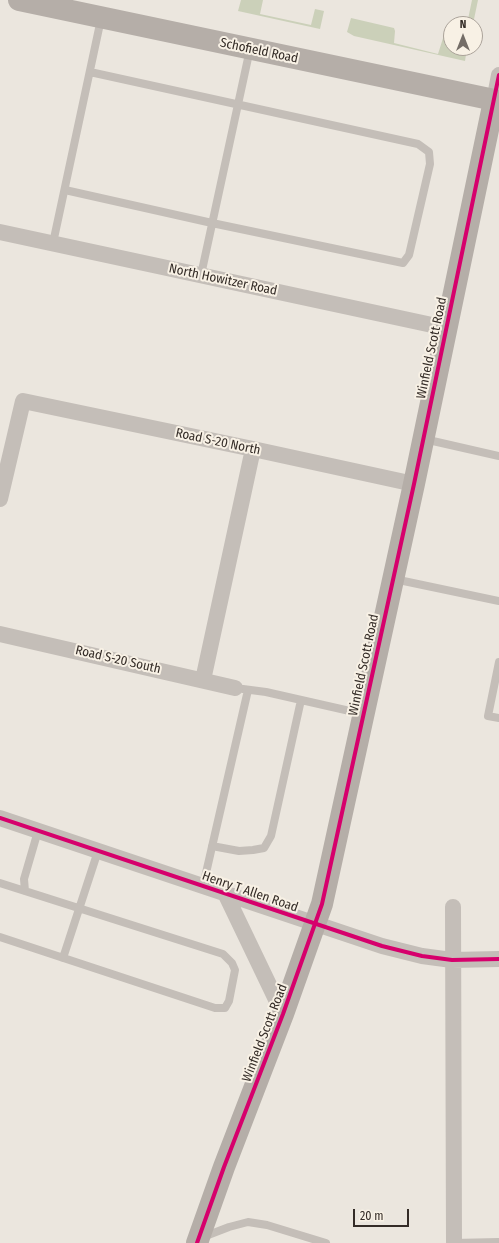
<!DOCTYPE html>
<html>
<head>
<meta charset="utf-8">
<style>
	body { margin:0 }
	#map { position:relative; width:499px; height:1243px; overflow:hidden; background:#ebe6de; font-family:"Fira Sans Condensed",sans-serif }
	canvas { display:block }
	.north { position:absolute; left:443px; top:16px; width:40px; height:40px; box-sizing:border-box; background:#f8f1e5; border:1px solid #aaa299; border-radius:50%; rotate:0deg; font-size:11px; font-weight:700; line-height:16px; text-align:center; color:#342c27 }
	.north::after { content:''; display:block; margin:auto; width:14px; height:18px; background:#746d67; clip-path:polygon(50% 0,100% 100%,50% 72%,0 100%) }
	.scale { position:absolute; left:353px; top:1209px; width:56px; height:18px; box-sizing:border-box; border:2px solid #342c27; border-top:0; padding-left:5px; font-size:12px; line-height:14px; white-space:nowrap; color:#342c27; -webkit-text-stroke:3px #f8f1e5; paint-order:stroke }
</style>
</head>
<body>
<div id="map">
<canvas width="499" height="1243"></canvas>
<div class="north">N</div>
<div class="scale">20 m</div>
</div>
<script>
const context = document.querySelector('canvas').getContext('2d');
context.lineJoin = 'round';
function fillPath(path, color) { context.fillStyle = color; context.fill(path, 'evenodd'); }
const poly = rows => new Path2D(rows.map(r => 'M' + r).join(''));
function trace(path, color, width, dash) { context.strokeStyle = color; context.lineWidth = width; context.lineCap = dash ? 'butt' : 'round'; context.setLineDash(dash || []); context.stroke(path); }
function drawText(font, color, halo, rows, align = 'center') {
  context.font = font + ' "Fira Sans Condensed",sans-serif'; context.lineWidth = 4; context.setLineDash([]); context.textBaseline = 'middle'; context.strokeStyle = halo; context.fillStyle = color; for (const [text, x, y, turn = 0] of rows) {
    context.save(); context.translate(x, y); context.rotate((+turn || 0) * Math.PI / 180); context.textAlign = isNaN(turn) ? turn : align; if (halo) context.strokeText(text, 0, 0); context.fillText(text, 0, 0); context.restore();
  }
}
fillPath(poly([
	[241,0,263,0,260,14,311,25,315,9,324,11,320,29,238,11],
	[472,0,478,0,473,24,467,24],
	[351,18,394,28,395,31,394,43,438,54,444,35,451,34,451,48,467,48,465,61,354,36,347,32]
]), '#cbd0b9');
trace(poly([
	[65,190,212,223,403,263,409,255,430,164,429,152,418,144,90,72],
	[53,243,101,19],
	[201,275,250,49],
	[424,439,499,456],
	[394,579,499,601],
	[499,662,488,716,499,718],
	[243,689,266,692,363,714],
	[212,846,239,851,253,850,264,848,271,836,301,700],
	[0,883,223,954,232,963,235,970,229,1001,225,1008,215,1008,0,937],
	[203,886,248,690],
	[25,891,24,879,38,831],
	[63,958,98,851],
	[203,1237,229,1227,248,1222,267,1225,326,1243],
	[453,1243,499,1242]
]), '#c4beb8', 8);
trace(poly([
	[494,101,499,75],
	[0,232,446,328],
	[0,499,23,401,253,449,414,484],
	[0,634,235,688],
	[203,680,253,449],
	[0,818,382,946,422,956,452,960,499,959],
	[225,893,283,1014],
	[453,907,454,1242]
]), '#c4beb8', 16);
trace(poly([
	[19,0,499,101],
	[197,1243,224,1167,283,1014,322,904,414,484,494,101]
]), '#b5aea8', 22);
trace(poly([
	[0,818,382,946,422,956,452,960,499,959],
	[197,1243,224,1167,283,1014,322,904,414,484,499,75]
]), '#d6006c', 4);
drawText('13px', '#342c27', '#f8f1e5', [
	["Schofield Road",259,51,12],
	["North Howitzer Road",223,280,12],
	["Winfield Scott Road",432,348,-78],
	["Road S-20 North",218,442,12],
	["Road S-20 South",118,660,13],
	["Winfield Scott Road",364,665,-78],
	["Henry T Allen Road",250,892,19],
	["Winfield Scott Road",265,1033,-69]
]);
</script>
</body>
</html>
